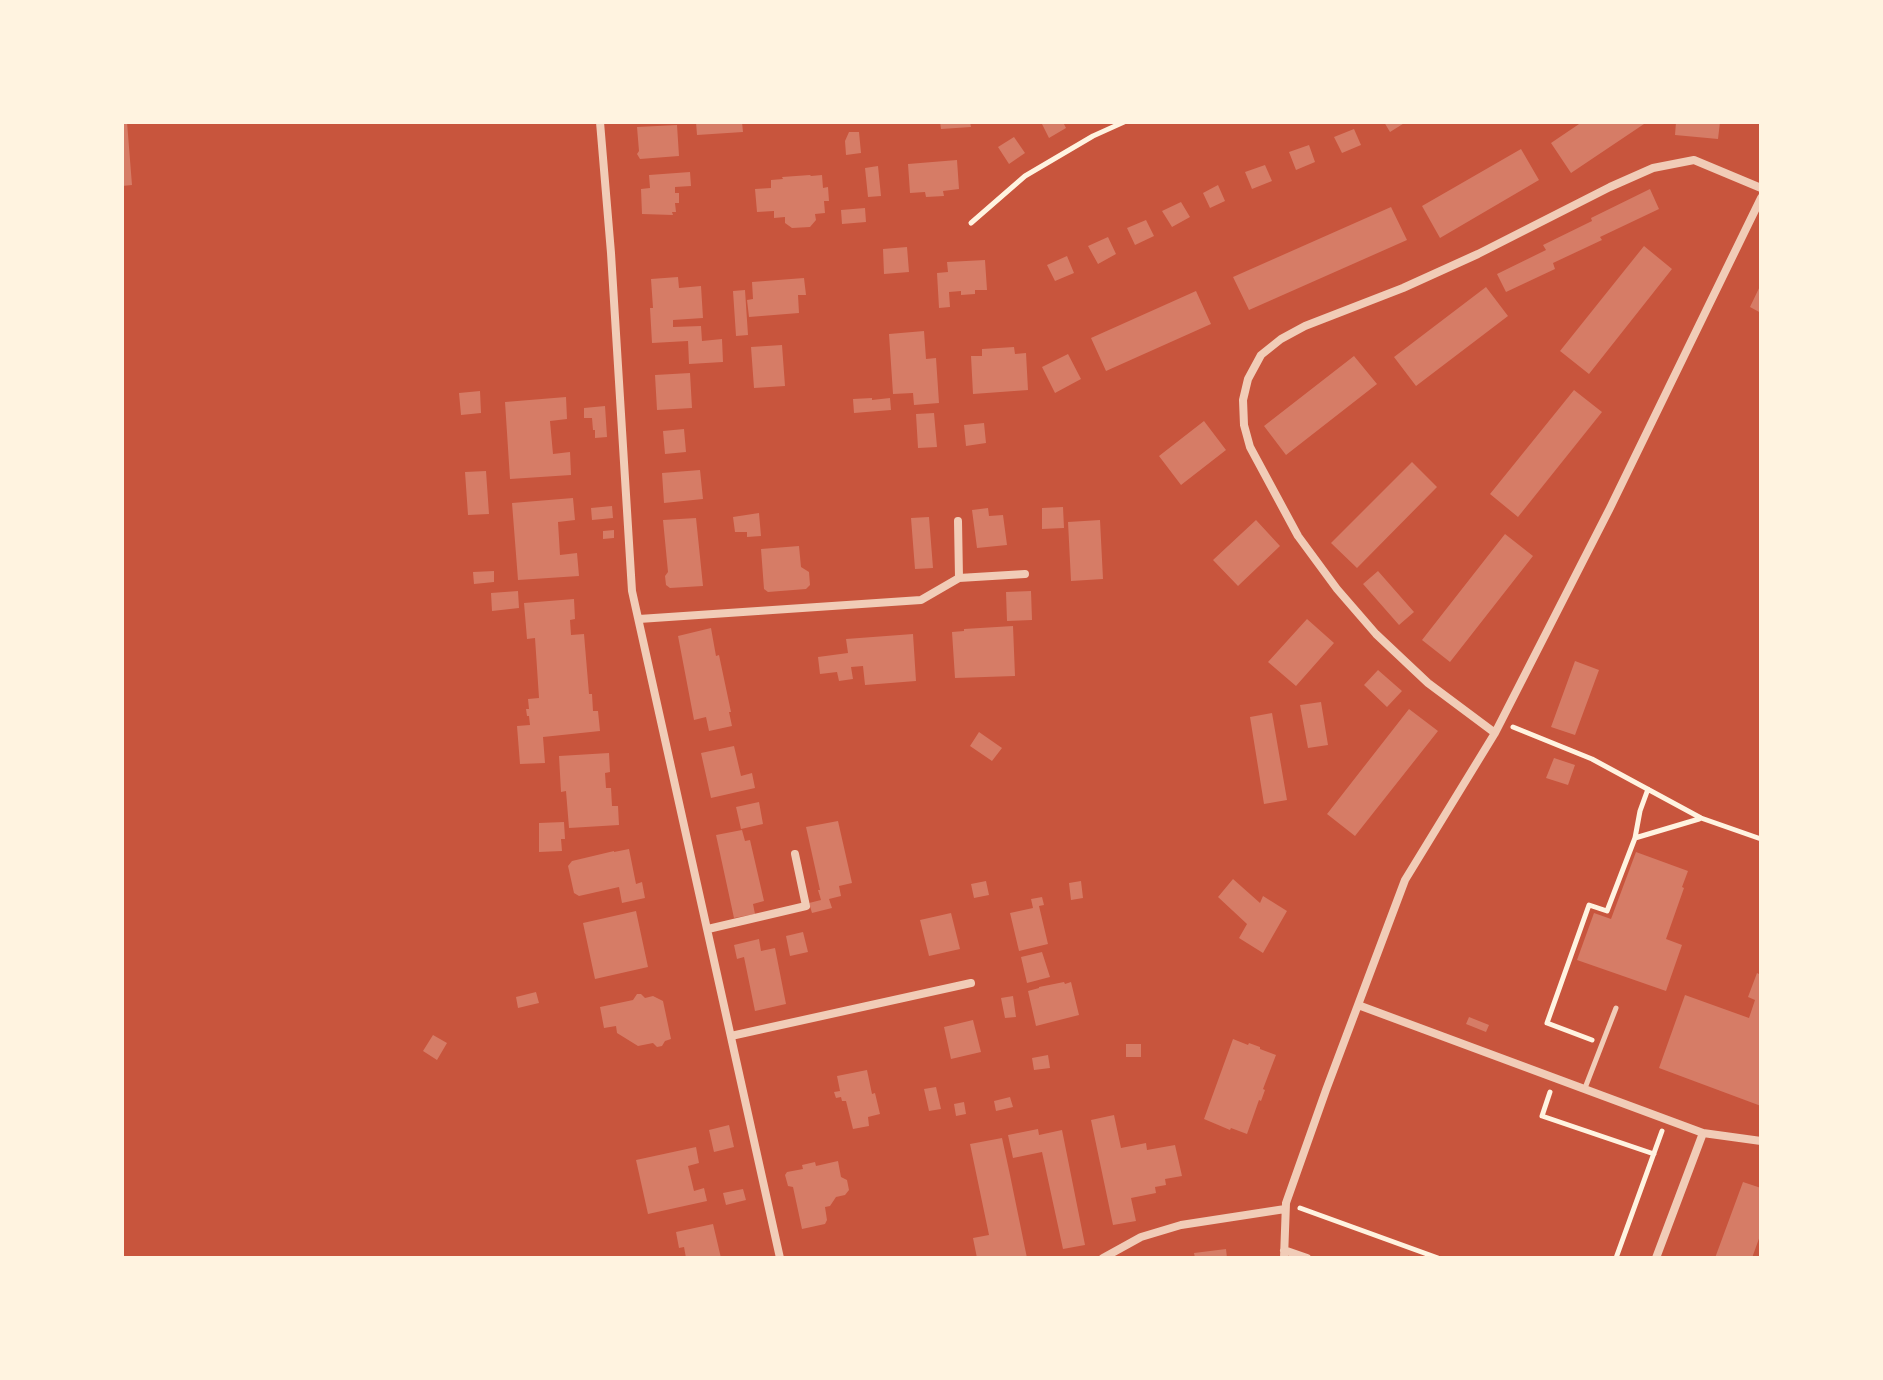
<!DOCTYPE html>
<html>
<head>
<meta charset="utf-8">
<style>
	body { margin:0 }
	#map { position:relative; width:1883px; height:1380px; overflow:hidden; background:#c8553d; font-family:"DM Sans",sans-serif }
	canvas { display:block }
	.frame { position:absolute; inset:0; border:124px solid #fff3e0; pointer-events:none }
</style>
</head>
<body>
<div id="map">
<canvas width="1883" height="1380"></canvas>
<div class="frame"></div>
</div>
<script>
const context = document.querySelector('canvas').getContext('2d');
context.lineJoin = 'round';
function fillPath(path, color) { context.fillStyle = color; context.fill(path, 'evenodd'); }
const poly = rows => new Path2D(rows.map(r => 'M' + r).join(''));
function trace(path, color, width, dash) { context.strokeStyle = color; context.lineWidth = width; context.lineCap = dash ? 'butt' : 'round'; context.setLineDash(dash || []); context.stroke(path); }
fillPath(poly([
	[122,122,127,122,132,185,122,186],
	[696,122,742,122,743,132,697,135],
	[940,122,970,122,971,127,941,129],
	[1041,122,1063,122,1066,128,1049,138],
	[1384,122,1406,122,1390,132],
	[1582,122,1647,122,1571,173,1551,143],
	[1676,122,1720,122,1718,139,1675,135],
	[677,125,679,156,640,159,637,154,639,151,637,127],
	[1354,129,1361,145,1342,153,1334,137],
	[849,132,859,132,861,153,846,155,845,141],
	[1014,137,1025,153,1009,164,998,147],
	[1309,145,1315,162,1296,170,1289,152],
	[1521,149,1539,180,1440,238,1422,206],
	[957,160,959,189,943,191,944,196,926,197,925,192,910,193,908,164],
	[1265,165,1272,181,1252,189,1245,172],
	[878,166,881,196,868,197,865,168],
	[690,172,691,186,675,187,675,193,679,193,679,203,675,203,676,212,672,212,673,215,642,214,641,189,650,188,649,175],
	[810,175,811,176,822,175,823,188,828,187,829,201,824,201,825,213,815,214,816,220,810,227,792,228,785,223,785,217,774,218,774,211,757,212,755,189,771,188,771,180,783,179,782,177],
	[1218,185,1225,201,1210,208,1203,193],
	[1650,189,1659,209,1600,237,1602,240,1553,263,1555,269,1506,292,1497,274,1546,250,1543,245,1592,221,1591,218],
	[1181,202,1190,217,1172,227,1162,211],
	[1391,207,1407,240,1249,310,1233,277],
	[865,208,866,222,842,224,841,210],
	[1146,220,1154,236,1135,245,1127,228],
	[1108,237,1116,254,1098,264,1088,246],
	[1644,246,1672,269,1589,374,1560,351],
	[907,247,909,272,884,274,883,249],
	[1067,256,1074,273,1055,281,1047,265],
	[985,260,987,290,975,290,975,294,961,295,961,291,949,292,950,307,939,308,937,273,948,272,947,262],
	[678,277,679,288,701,286,703,318,673,320,673,327,701,326,702,341,722,339,723,362,689,364,688,341,652,343,650,308,653,308,651,279],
	[804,278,806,295,798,295,799,313,749,317,747,300,753,299,752,282],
	[1761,284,1761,313,1750,307],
	[1486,287,1508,316,1416,386,1394,357],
	[745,290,748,335,736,336,733,291],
	[1196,291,1211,324,1106,371,1091,338],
	[924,331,926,359,936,358,939,403,914,405,913,393,893,394,889,334],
	[782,345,785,386,754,388,751,347],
	[1014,347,1015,354,1026,353,1028,390,973,394,971,356,982,356,982,349],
	[1068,354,1081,379,1055,393,1042,367],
	[1354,356,1377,384,1286,455,1264,426],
	[690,373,692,408,657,410,655,375],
	[1574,390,1602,412,1518,517,1490,494],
	[480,391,481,413,461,415,459,393],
	[566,397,567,419,550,421,553,454,570,452,571,475,510,479,505,402],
	[872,398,872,400,890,398,891,410,854,413,853,399],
	[605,406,607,437,595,438,595,430,593,430,592,418,584,418,584,408],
	[934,413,937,447,918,448,916,414],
	[1204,421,1226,450,1181,485,1159,456],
	[984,423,986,443,966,446,964,425],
	[684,429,686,452,665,454,663,431],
	[1412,462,1437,487,1357,568,1331,543],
	[700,470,703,499,664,503,662,473],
	[486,471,489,514,468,515,465,472],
	[573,498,575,520,558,522,560,555,577,553,579,576,518,580,512,503],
	[612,506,613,518,592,520,591,508],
	[1063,507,1064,528,1042,529,1042,508],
	[988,508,989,516,1003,515,1007,545,977,548,972,510],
	[759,513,761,536,747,537,747,532,735,532,733,517],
	[929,517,933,568,915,569,911,518],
	[696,518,703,586,670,588,666,585,665,576,668,572,663,520],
	[1100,520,1103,579,1071,581,1068,522],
	[1256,520,1280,546,1238,586,1213,560],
	[614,530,614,538,603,539,603,531],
	[1505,534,1533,556,1450,662,1422,640],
	[799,546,801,567,809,572,810,585,806,589,768,592,764,589,761,549],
	[494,571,494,582,474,584,473,572],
	[1378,571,1414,612,1399,625,1363,584],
	[518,591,519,608,492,611,491,593],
	[1031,591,1032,620,1007,621,1006,592],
	[574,599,575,619,570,620,571,635,584,634,589,694,592,694,593,711,598,711,600,731,543,737,545,763,520,764,517,726,530,725,529,716,527,716,526,709,529,709,528,699,539,698,535,638,527,639,524,603],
	[1307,619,1334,643,1296,686,1268,662],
	[1013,626,1015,676,955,678,952,632,964,631,964,629],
	[711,628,716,656,719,655,731,712,729,712,732,726,709,731,706,717,694,720,678,636],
	[913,634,916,681,865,685,863,666,851,667,853,679,839,681,837,672,820,674,818,657,848,653,846,639],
	[1575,661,1599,670,1575,735,1551,727],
	[1378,670,1402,691,1387,707,1364,685],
	[1321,702,1328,745,1308,748,1300,705],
	[1409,709,1438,731,1355,836,1327,814],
	[1272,713,1287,800,1264,804,1250,717],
	[979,732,1002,748,992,761,970,746],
	[734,746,741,776,752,773,755,788,711,798,701,753],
	[609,753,610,772,605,773,606,788,611,788,612,806,618,806,619,825,569,828,566,791,561,792,559,756],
	[1554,758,1575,765,1568,785,1546,778],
	[759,802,763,824,741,829,736,807],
	[838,821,852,883,839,886,841,896,829,899,832,908,812,913,809,903,821,900,818,890,820,890,806,827],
	[564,822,565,839,561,839,562,851,539,852,539,823],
	[742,830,745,841,750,840,764,901,753,904,755,914,734,918,716,835],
	[629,849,636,884,642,882,645,898,622,903,619,887,579,896,574,893,568,866,572,861,614,851,614,852],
	[1636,852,1688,871,1682,887,1684,888,1666,939,1682,945,1666,991,1577,960,1594,913,1611,919],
	[1233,879,1260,903,1263,896,1287,911,1263,953,1239,938,1247,924,1218,897],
	[986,881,989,895,974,898,971,884],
	[1081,881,1083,898,1071,900,1069,883],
	[1042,897,1044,905,1039,906,1048,944,1019,951,1010,913,1033,908,1031,899],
	[636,911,648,967,595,979,583,923],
	[951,913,960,949,929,956,920,920],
	[803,932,808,952,790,956,786,936],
	[759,939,761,951,775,948,786,1004,755,1011,744,957,737,959,734,945],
	[1042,952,1050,977,1027,983,1021,957],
	[1757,973,1761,975,1761,1106,1659,1068,1685,995,1749,1018,1755,1000,1748,997],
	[1064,982,1065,984,1071,982,1079,1015,1036,1026,1028,991,1039,988,1039,987],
	[536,992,539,1003,518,1008,516,997],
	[637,994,641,994,645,998,653,996,663,1001,671,1039,665,1041,662,1046,657,1047,653,1043,638,1046,617,1033,616,1026,604,1028,600,1007,633,1000],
	[1013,996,1016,1017,1005,1018,1001,998],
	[1469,1017,1489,1025,1486,1032,1466,1024],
	[973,1020,981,1052,951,1059,944,1027],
	[433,1035,447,1043,437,1060,423,1051],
	[1233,1039,1248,1045,1249,1043,1260,1047,1260,1049,1276,1055,1263,1089,1265,1090,1261,1101,1259,1100,1247,1134,1231,1128,1230,1130,1204,1119],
	[1126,1044,1141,1044,1141,1057,1126,1057],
	[1048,1055,1050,1068,1034,1070,1032,1058],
	[867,1070,872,1094,875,1093,880,1114,868,1117,869,1126,853,1129,846,1101,842,1101,841,1097,836,1098,834,1092,840,1091,837,1076],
	[936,1087,941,1109,929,1111,924,1089],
	[1010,1097,1013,1107,996,1111,994,1101],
	[964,1102,966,1114,956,1116,954,1104],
	[1114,1115,1121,1148,1146,1143,1147,1150,1175,1145,1182,1176,1165,1179,1166,1185,1155,1187,1156,1193,1131,1198,1136,1221,1113,1225,1091,1120],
	[729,1125,734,1147,714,1152,709,1130],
	[1038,1129,1039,1135,1062,1130,1085,1245,1063,1249,1042,1152,1013,1158,1008,1135],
	[1002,1138,1010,1175,1027,1258,977,1258,973,1238,989,1235,970,1144],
	[696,1147,699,1163,688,1166,694,1191,704,1188,707,1201,648,1214,636,1160],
	[838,1161,841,1177,847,1180,849,1190,845,1195,836,1197,830,1206,825,1207,827,1220,825,1224,802,1229,793,1187,788,1186,785,1175,787,1172,803,1169,802,1165,815,1162,816,1166],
	[1743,1182,1761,1188,1761,1233,1752,1258,1715,1258],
	[743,1189,746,1200,726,1205,723,1193],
	[713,1224,721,1258,686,1258,684,1247,679,1248,676,1232],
	[1226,1249,1227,1258,1195,1258,1194,1253]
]), '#d67c66');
trace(poly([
	[971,223,1025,176,1093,136,1124,122],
	[1513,727,1592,759,1701,818,1761,839],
	[1635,838,1699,819],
	[1592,1040,1547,1023,1589,905,1607,911,1635,838,1640,811,1648,789],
	[1550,1092,1542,1116,1654,1154],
	[1300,1208,1438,1258],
	[1616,1258,1662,1131]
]), '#fff3e0', 5);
trace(poly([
	[1585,1088,1616,1008]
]), '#f1ccb7', 5);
trace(poly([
	[600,122,611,253,632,591,780,1258],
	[958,521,959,578],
	[639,619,921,600,959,578,1025,574],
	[1495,733,1428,683,1376,634,1337,589,1298,536,1250,447,1244,425,1243,400,1248,379,1261,355,1281,339,1305,326,1403,288,1478,254,1610,187,1653,168,1694,160,1761,188],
	[708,929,806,906,795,854],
	[1358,1005,1703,1133,1761,1141],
	[731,1036,971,983],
	[1284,1250,1307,1258],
	[1103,1258,1141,1237,1181,1225,1285,1209],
	[1284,1258,1286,1203,1326,1090,1405,880,1495,733,1610,508,1761,198],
	[1656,1258,1703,1133]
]), '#f1ccb7', 8);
</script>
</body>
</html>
